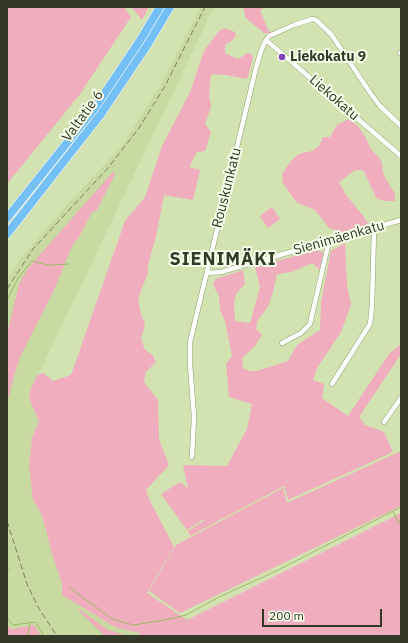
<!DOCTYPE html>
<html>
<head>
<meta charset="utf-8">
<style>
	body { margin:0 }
	#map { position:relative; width:408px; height:643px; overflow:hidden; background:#d2e2b1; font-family:"IBM Plex Sans",sans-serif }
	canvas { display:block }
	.frame { position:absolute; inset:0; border:8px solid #333926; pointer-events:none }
	.scale { position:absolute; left:262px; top:609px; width:120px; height:18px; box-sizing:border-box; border:2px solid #333926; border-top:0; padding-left:5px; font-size:12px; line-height:14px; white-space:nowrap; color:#333926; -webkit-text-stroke:3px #f8ffeb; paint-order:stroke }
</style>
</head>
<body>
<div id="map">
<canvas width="408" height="643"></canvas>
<div class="frame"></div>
<div class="scale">200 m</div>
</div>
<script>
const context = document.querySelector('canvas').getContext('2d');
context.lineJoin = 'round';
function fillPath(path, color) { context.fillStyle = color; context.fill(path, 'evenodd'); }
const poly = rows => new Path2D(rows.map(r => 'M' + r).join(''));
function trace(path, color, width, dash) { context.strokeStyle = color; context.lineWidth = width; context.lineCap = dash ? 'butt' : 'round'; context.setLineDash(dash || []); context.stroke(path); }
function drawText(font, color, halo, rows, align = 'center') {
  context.font = font + ' "IBM Plex Sans",sans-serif'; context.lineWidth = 4; context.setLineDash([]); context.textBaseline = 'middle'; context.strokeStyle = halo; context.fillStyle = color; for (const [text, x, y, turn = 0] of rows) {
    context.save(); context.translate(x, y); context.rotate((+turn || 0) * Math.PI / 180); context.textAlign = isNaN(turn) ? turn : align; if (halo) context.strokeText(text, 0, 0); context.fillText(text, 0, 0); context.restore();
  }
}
fillPath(poly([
	[201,7,214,7,29,394,31,403,39,421,32,438,29,465,33,500,42,515,52,554,62,583,62,595,115,627,139,633,141,636,41,636,34,625,11,629,7,625,7,281,22,257,64,208,121,147,159,88]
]), '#c8d9a1');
fillPath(poly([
	[7,7,124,7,131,17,80,94,7,184],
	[131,7,149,7,142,20],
	[244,7,266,7,260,10,268,30,272,33,264,33,246,18,244,12],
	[224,28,235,32,236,35,234,39,225,45,225,53,238,59,248,53,251,54,253,58,248,77,246,79,226,75,211,74,209,95,211,107,205,124,211,132,205,151,197,152,189,167,200,170,193,200,164,195,156,237,148,265,148,273,138,298,140,311,145,325,141,339,145,350,152,354,156,362,146,372,144,382,158,400,159,440,169,465,146,490,149,499,174,547,147,593,187,620,401,513,401,636,141,636,139,633,115,627,62,595,62,583,52,554,42,515,33,500,29,465,32,438,39,421,31,403,29,394,37,375,43,373,53,381,71,375,125,221,145,197,162,146,190,92,204,51,218,32],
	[348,119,357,125,366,138,370,148,381,160,384,176,395,194,395,201,385,201,377,199,363,170,355,170,339,182,346,195,364,217,369,225,349,232,341,232,329,228,315,210,296,202,283,183,282,174,291,161,299,154,312,151,319,146,323,137,330,137,337,125],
	[113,172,115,174,97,210,92,212,79,237,72,246,54,290,20,357,14,376,7,403,7,335,19,284,29,267],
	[272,207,280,219,268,228,260,216],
	[345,243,347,284,351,305,341,332,317,368,313,380,324,384,322,398,348,416,389,354,401,344,401,354,359,417,365,425,384,432,393,452,288,500,284,486,190,536,188,531,205,520,204,519,187,530,161,494,180,482,188,489,183,465,227,466,247,429,252,404,229,397,226,364,232,356,225,321,220,310,219,296,213,285,215,279,243,270,245,284,236,294,234,303,235,321,250,323,260,287,255,267,317,250,324,253,319,271,317,267,312,263,292,272,277,274,273,293,267,308,257,321,256,329,262,335,255,346,242,358,243,368,249,371,257,371,288,361,297,345,320,330,321,302,331,251],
	[401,451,401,506,180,613,149,591,176,545,283,488,287,503],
	[79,609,108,630,128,636,105,636,78,610],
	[7,625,11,629,34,625,41,636,7,636]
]), '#efadbd');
trace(poly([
	[7,300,18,278,32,261,48,265,69,264],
	[393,512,401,526],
	[7,571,9,569],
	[70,588,112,619,133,625,165,620,186,615,219,597,272,573,401,507],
	[7,618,13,625,35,622,44,636],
	[28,636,30,623]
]), '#a1b965', 1);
const street = poly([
	[266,40,401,156],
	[400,53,401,53],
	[207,273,221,272,401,220],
	[282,343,301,333,310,324,329,241],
	[332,384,370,324,372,306,374,229],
	[384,422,401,398],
	[192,457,194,417,190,364,190,342,256,68,261,51,266,40,269,36,294,25,312,19,316,20,331,34,371,94,380,106,401,126]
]);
const highway = poly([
	[7,218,94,109,141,39,160,7],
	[7,234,101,114,148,44,170,7]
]);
trace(street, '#909f70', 5.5);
trace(highway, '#fff', 9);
trace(street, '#fff', 4.5);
trace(highway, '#75bff7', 8);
trace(poly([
	[7,289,33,249,108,168,139,128,165,86,205,7],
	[7,521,27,584,38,607,57,636]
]), '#788262', 1, [6, 3]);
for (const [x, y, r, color] of [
	[282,57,4,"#7e45bc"]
]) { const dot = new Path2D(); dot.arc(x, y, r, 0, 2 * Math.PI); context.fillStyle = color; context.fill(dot); trace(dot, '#f8ffeb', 1.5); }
drawText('bold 14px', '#333926', '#f8ffeb', [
	["Liekokatu 9",290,57]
], 'left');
drawText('14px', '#333926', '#f8ffeb', [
	["Liekokatu",334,98,41],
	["Valtatie 6",83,116,-54],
	["Rouskunkatu",227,188,-76],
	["Sienimäenkatu",339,238,-16]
]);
context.letterSpacing = '1px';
drawText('bold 18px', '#333926', '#f8ffeb', [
	["SIENIMÄKI",223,260]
]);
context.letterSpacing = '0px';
</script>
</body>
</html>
